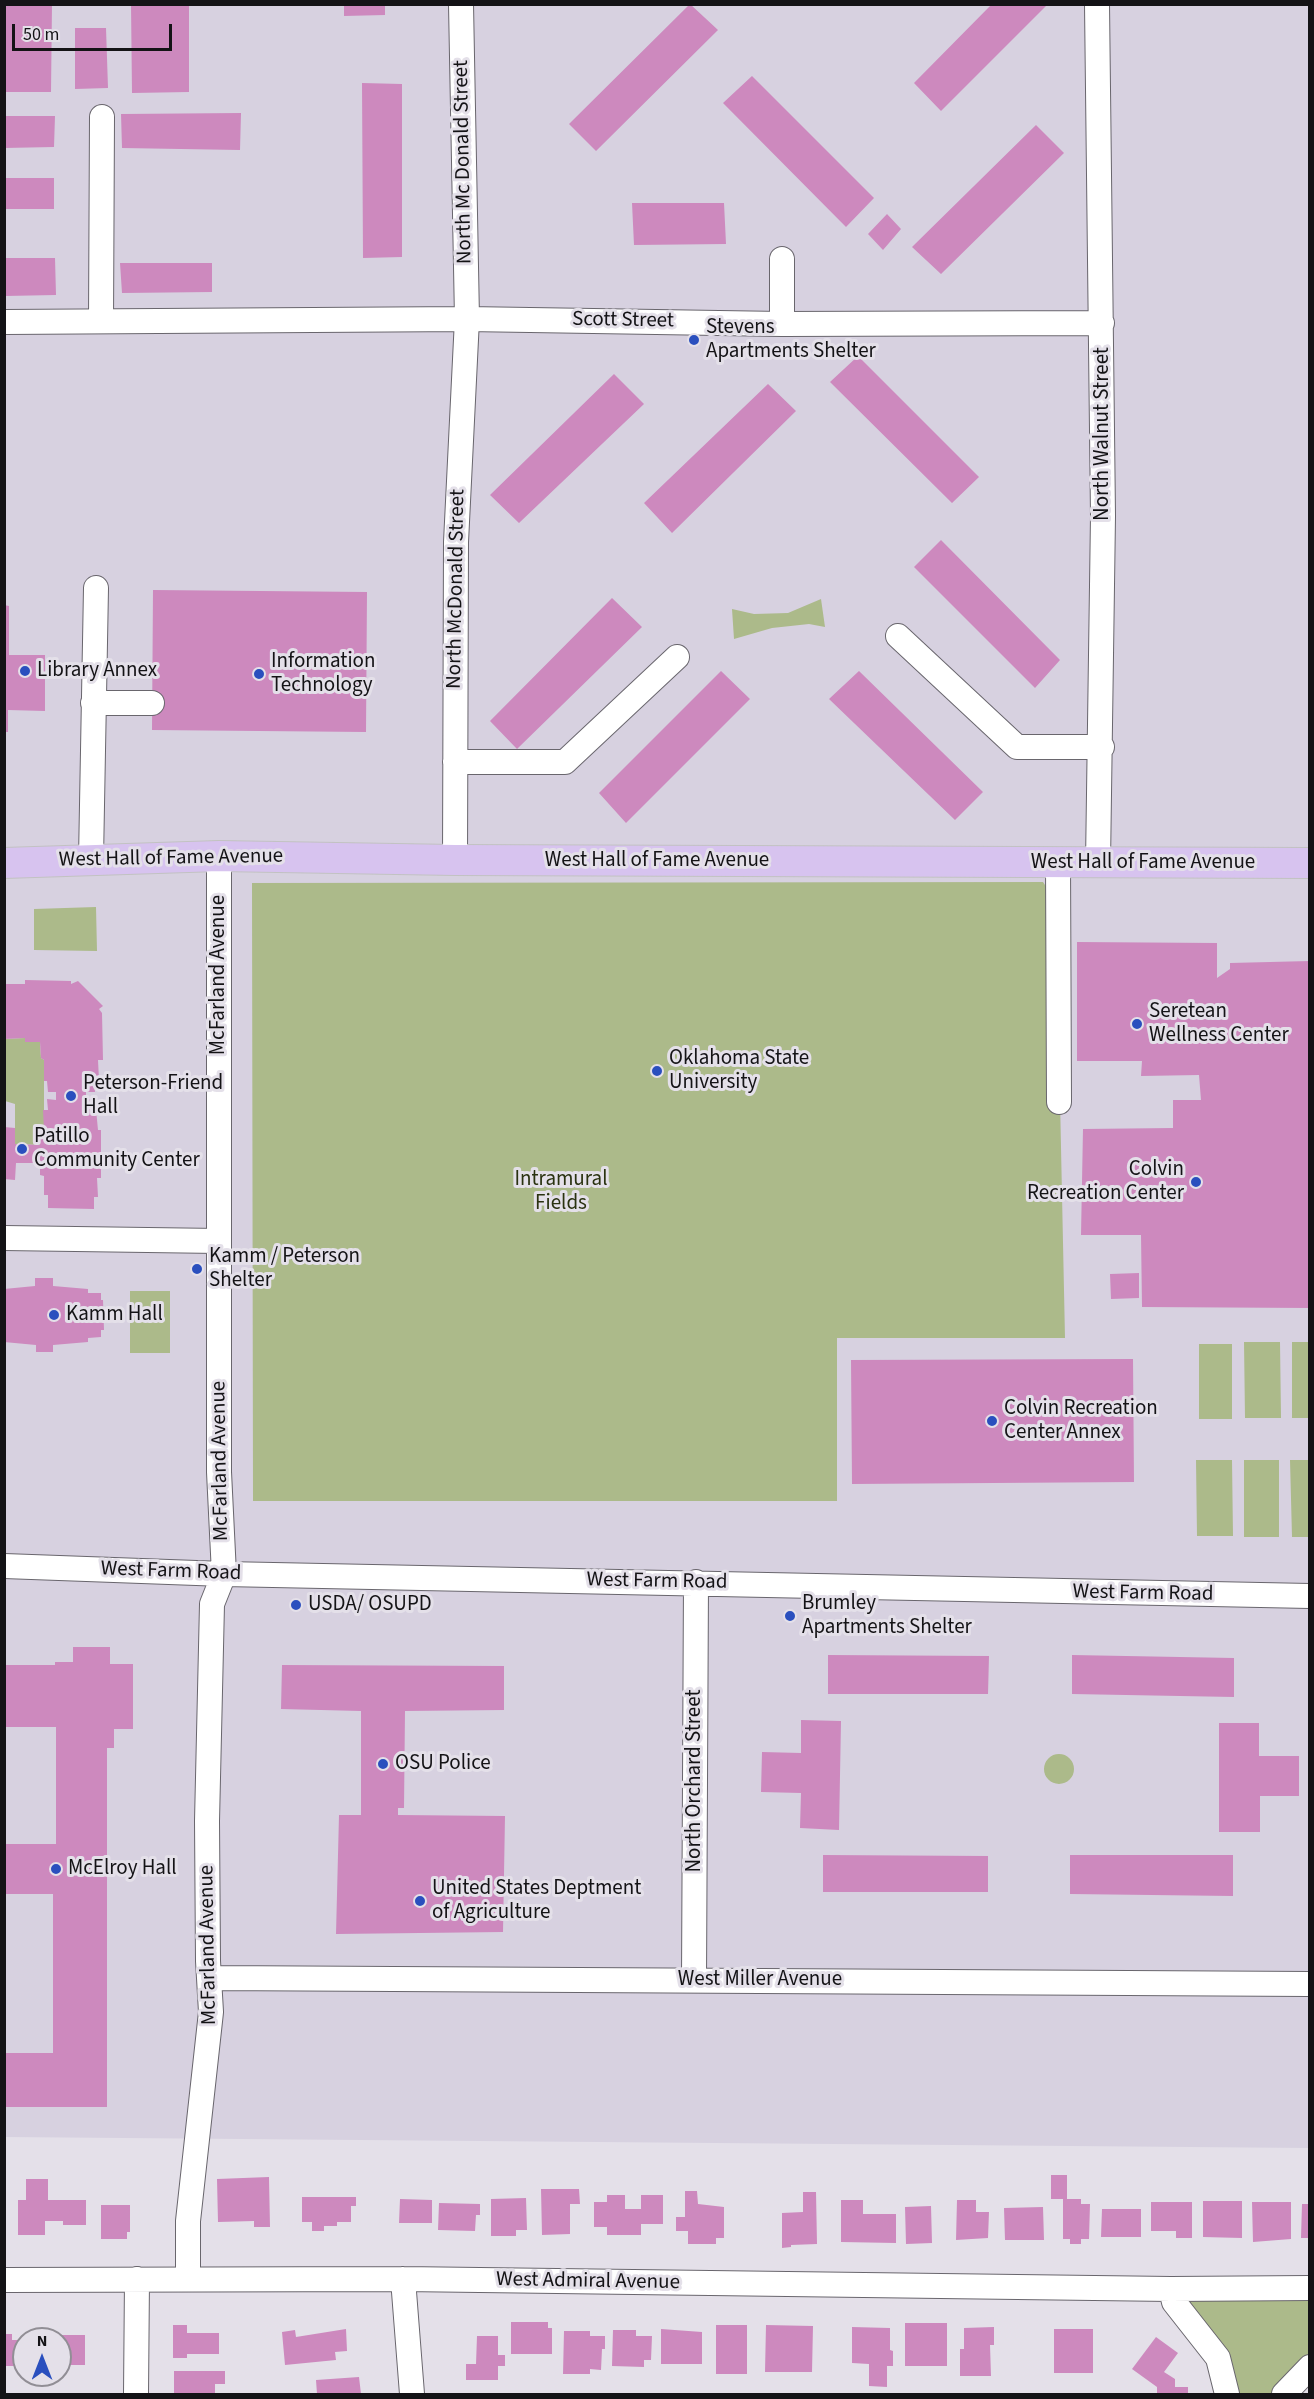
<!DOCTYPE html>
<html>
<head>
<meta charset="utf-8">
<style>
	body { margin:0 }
	#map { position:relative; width:1314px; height:2399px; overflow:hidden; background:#e4e0e9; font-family:"Source Sans 3",sans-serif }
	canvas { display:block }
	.frame { position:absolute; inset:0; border:6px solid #141316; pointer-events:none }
	.north { position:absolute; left:12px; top:2327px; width:60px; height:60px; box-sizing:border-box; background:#e4e0e9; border:2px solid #918e95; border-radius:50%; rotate:0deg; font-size:16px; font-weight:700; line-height:24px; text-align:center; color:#141316 }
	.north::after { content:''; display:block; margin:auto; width:21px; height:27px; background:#2a4fbe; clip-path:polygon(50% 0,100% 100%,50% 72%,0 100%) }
	.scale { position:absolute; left:12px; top:24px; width:160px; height:27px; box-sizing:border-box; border:3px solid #141316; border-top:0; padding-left:8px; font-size:18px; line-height:21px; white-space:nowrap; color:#141316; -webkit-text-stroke:4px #e4e0e9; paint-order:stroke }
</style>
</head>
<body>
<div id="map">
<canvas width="1314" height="2399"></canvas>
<div class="frame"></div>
<div class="north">N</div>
<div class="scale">50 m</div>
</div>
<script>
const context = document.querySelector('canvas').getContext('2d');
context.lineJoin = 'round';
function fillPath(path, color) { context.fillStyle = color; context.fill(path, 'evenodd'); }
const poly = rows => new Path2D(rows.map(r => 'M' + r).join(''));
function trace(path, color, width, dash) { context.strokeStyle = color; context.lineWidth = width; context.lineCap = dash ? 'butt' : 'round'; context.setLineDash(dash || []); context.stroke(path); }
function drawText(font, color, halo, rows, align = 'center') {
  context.font = font + ' "Source Sans 3",sans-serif'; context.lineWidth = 6; context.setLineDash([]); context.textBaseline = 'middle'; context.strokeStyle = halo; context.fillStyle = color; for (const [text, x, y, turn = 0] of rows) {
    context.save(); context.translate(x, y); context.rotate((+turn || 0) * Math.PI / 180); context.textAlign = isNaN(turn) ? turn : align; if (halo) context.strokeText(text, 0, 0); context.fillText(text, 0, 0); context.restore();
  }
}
fillPath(poly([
	[5,5,1309,5,1309,2148,5,2137]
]), '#d7d1e0');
fillPath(poly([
	[821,599,825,627,809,624,772,628,734,639,732,609,754,614,788,613],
	[1043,882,1051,894,1056,908,1065,1338,837,1338,837,1501,253,1501,252,883],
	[96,907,97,951,34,950,34,909],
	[25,1038,25,1042,40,1042,41,1058,44,1060,44,1130,40,1130,40,1145,15,1144,15,1104,5,1101,4,1039],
	[130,1291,170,1291,170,1353,130,1353],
	[1244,1342,1280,1342,1281,1418,1245,1418],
	[1292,1342,1309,1342,1309,1418,1292,1418],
	[1199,1344,1232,1344,1232,1419,1199,1419],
	[1196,1460,1232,1460,1233,1536,1197,1536],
	[1244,1460,1279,1460,1279,1537,1244,1537],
	[1290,1460,1309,1460,1309,1537,1292,1537],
	'1044 1769a15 15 0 1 1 30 0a15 15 0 1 1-30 0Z',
	[1309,2288,1309,2367,1284,2394,1227,2394,1174,2302]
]), '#acba8a');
fillPath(poly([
	[4,4,52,4,51,92,4,92],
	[131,4,189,4,189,92,132,93],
	[344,4,385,4,385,15,344,16],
	[690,4,718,30,596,151,569,124],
	[992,4,1048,4,941,111,914,83],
	[75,28,106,28,108,88,75,89],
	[752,76,874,198,846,227,723,103],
	[362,83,402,84,402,257,363,258],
	[241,113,240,150,122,148,121,114],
	[4,116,55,116,54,147,4,148],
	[1036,125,1064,153,941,274,912,247],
	[4,178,54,178,54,209,4,209],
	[632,203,724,203,726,244,634,245],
	[887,214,901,229,883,250,868,234],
	[5,258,55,258,56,295,5,296],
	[120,263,212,263,212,292,122,293],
	[858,356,979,477,952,503,830,382],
	[614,374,644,404,519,523,490,495],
	[768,384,796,411,672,533,644,503],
	[941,540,1060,660,1035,688,914,567],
	[153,590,367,592,366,732,152,730],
	[612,598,642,627,517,749,490,721],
	[4,605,9,606,9,655,45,655,45,711,8,710,8,732,4,732],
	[721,671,750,699,626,823,599,793],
	[859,671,983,792,955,820,829,699],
	[1077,942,1217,943,1217,978,1230,969,1230,963,1310,961,1310,1308,1142,1307,1141,1235,1081,1235,1083,1129,1173,1128,1173,1100,1201,1100,1199,1075,1141,1076,1142,1061,1077,1061],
	[25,980,71,981,71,984,78,981,103,1006,99,1009,102,1013,103,1060,98,1060,99,1080,94,1080,95,1092,86,1092,86,1099,95,1099,98,1130,101,1130,101,1178,97,1178,98,1197,94,1197,94,1209,48,1208,48,1195,44,1195,44,1176,40,1175,40,1163,16,1163,15,1180,4,1179,4,1127,15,1128,15,1144,40,1145,40,1130,44,1130,43,1110,48,1110,47,1099,56,1100,56,1092,48,1092,47,1081,44,1081,44,1060,41,1058,40,1042,25,1042,25,1038,4,1039,6,984,25,984],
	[1139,1273,1139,1298,1111,1299,1110,1274],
	[35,1278,53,1278,53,1286,88,1289,88,1293,101,1293,101,1300,103,1300,104,1330,101,1330,101,1337,88,1338,88,1342,53,1345,53,1352,36,1352,36,1345,4,1342,4,1289,35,1286],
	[1133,1359,1134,1482,852,1484,851,1360],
	[73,1647,110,1647,110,1664,133,1664,133,1729,114,1729,114,1748,107,1748,107,2107,4,2107,4,2053,53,2053,53,1894,4,1894,4,1844,56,1844,56,1727,4,1727,4,1665,55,1665,55,1662,73,1662],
	[828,1655,989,1656,988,1694,828,1694],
	[1072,1655,1234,1658,1234,1697,1072,1694],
	[282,1665,504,1666,504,1710,405,1711,404,1808,398,1808,398,1815,505,1816,503,1932,336,1934,339,1815,361,1815,361,1711,281,1709],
	[801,1720,841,1721,839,1830,800,1828,801,1793,761,1792,762,1752,801,1753],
	[1219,1723,1259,1723,1259,1756,1299,1756,1299,1796,1260,1796,1260,1832,1219,1832],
	[823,1855,988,1856,988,1892,823,1892],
	[1070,1855,1233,1855,1233,1896,1070,1894],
	[1051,2175,1067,2175,1067,2199,1081,2199,1081,2204,1090,2204,1089,2239,1081,2239,1081,2244,1070,2244,1070,2239,1063,2239,1063,2199,1051,2199],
	[269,2177,270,2227,254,2227,254,2221,218,2222,217,2179],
	[26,2179,48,2179,48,2200,86,2200,86,2225,63,2225,63,2221,45,2221,45,2235,18,2235,18,2200,26,2200],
	[541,2189,579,2189,580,2204,570,2204,570,2234,542,2235],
	[685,2191,697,2191,698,2204,724,2207,724,2238,716,2238,716,2244,688,2244,688,2231,676,2231,676,2217,685,2217],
	[803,2192,816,2192,817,2244,791,2245,791,2247,782,2248,782,2213,803,2212],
	[607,2195,625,2195,625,2209,641,2209,641,2195,663,2195,663,2224,641,2224,641,2235,607,2235,607,2227,594,2227,594,2202,607,2202],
	[302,2197,356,2197,356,2206,351,2206,351,2222,337,2222,337,2226,324,2226,324,2231,312,2231,312,2222,302,2222],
	[526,2198,527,2230,516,2230,516,2236,491,2236,491,2199],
	[400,2199,432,2200,432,2223,399,2223],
	[841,2200,863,2200,863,2214,896,2214,896,2243,841,2242],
	[957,2200,976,2200,976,2212,989,2212,988,2238,956,2240],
	[1203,2201,1242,2201,1242,2238,1203,2237],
	[1151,2202,1192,2202,1192,2238,1176,2238,1176,2231,1151,2231],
	[1252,2202,1291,2202,1291,2239,1253,2242],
	[439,2203,480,2204,480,2215,476,2215,475,2231,438,2230],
	[1302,2204,1310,2204,1310,2238,1301,2238],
	[101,2205,130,2205,130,2232,127,2232,127,2239,101,2239],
	[931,2206,932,2243,906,2244,905,2207],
	[1043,2207,1044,2240,1005,2240,1004,2208],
	[1102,2209,1141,2209,1141,2237,1101,2237],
	[511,2322,548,2322,548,2328,552,2328,552,2354,511,2354],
	[905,2323,947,2323,947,2366,905,2366],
	[173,2325,187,2325,187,2333,219,2333,219,2354,187,2354,187,2358,173,2358],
	[716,2325,747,2325,747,2374,716,2374],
	[766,2325,813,2326,812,2372,765,2372],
	[852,2327,890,2328,890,2350,893,2351,893,2366,887,2366,887,2387,869,2386,869,2364,852,2363],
	[994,2327,994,2345,990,2345,991,2376,960,2376,960,2349,964,2349,964,2328],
	[346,2329,347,2351,335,2352,336,2360,285,2365,282,2332,295,2330,296,2337],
	[661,2329,702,2332,702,2364,661,2364],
	[1054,2329,1093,2329,1093,2373,1054,2373],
	[613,2330,636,2330,636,2336,652,2336,651,2360,644,2360,644,2367,612,2366],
	[564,2331,590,2331,590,2336,605,2336,605,2349,602,2349,601,2370,590,2369,590,2374,563,2374],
	[30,2333,43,2333,43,2339,30,2339],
	[4,2334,12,2334,12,2340,22,2340,22,2366,4,2366],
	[51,2335,85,2335,85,2365,60,2365,60,2339,51,2339],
	[477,2336,498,2336,498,2355,505,2355,505,2366,498,2366,498,2380,466,2380,466,2364,476,2364],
	[1156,2337,1178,2353,1164,2372,1175,2379,1175,2387,1188,2387,1188,2394,1157,2394,1157,2387,1132,2369],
	[174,2371,225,2371,225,2384,215,2384,215,2394,174,2394],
	[359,2377,361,2394,317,2394,316,2380]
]), '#cd89be');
const minor = poly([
	[1097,4,1103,516,1098,863],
	[101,321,102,117],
	[4,322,467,319,782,324,1102,323],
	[782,324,782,259],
	[898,636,1017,747,1102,747],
	[93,703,152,703],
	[455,762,565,762,677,657],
	[91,859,96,588],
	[455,860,456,542,467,319,461,4],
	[1058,862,1059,1102],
	[4,1238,219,1241],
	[4,1566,224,1574,1310,1596],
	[211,1978,1310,1984],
	[694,1979,696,1582],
	[188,2279,188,2221,211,2012,208,1961,207,1821,212,1604,224,1574,219,1472,219,856],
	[403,2279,412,2394],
	[4,2280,403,2279,1171,2289,1310,2288],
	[1171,2289,1174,2302,1218,2358,1227,2394],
	[136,2394,137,2279],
	[1284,2394,1310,2367]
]);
const major = poly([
	[4,863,219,856,455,860,1310,863]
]);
trace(minor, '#69666d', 26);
trace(major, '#c2c2c2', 32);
trace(minor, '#fff', 24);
trace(major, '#d7c3ef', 30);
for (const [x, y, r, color] of [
	[694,340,6,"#2a4fbe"],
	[25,671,6,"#2a4fbe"],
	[259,674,6,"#2a4fbe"],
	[1137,1024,6,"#2a4fbe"],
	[657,1071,6,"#2a4fbe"],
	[71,1096,6,"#2a4fbe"],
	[22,1149,6,"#2a4fbe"],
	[1196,1182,6,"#2a4fbe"],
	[197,1269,6,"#2a4fbe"],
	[54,1315,6,"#2a4fbe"],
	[992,1421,6,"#2a4fbe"],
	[296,1605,6,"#2a4fbe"],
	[790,1616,6,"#2a4fbe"],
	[383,1764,6,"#2a4fbe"],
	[56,1869,6,"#2a4fbe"],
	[420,1901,6,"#2a4fbe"]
]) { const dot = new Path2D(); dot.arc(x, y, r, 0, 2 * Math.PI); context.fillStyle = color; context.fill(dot); trace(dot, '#e4e0e9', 2); }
drawText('21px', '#141316', '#e4e0e9', [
	["North Mc Donald Street",464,162,-91],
	["Scott Street",623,321,1],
	["North Walnut Street",1103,434,-90],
	["North McDonald Street",457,589,-89],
	["West Hall of Fame Avenue",171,859,-1],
	["West Hall of Fame Avenue",657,861],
	["West Hall of Fame Avenue",1143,863],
	["McFarland Avenue",219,975,-90],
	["McFarland Avenue",221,1461,-91],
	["West Farm Road",171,1572,2],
	["West Farm Road",657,1582,1],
	["West Farm Road",1143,1594,1],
	["North Orchard Street",695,1781,-90],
	["McFarland Avenue",209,1945,-91],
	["West Miller Avenue",760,1980],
	["West Admiral Avenue",588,2282,1]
]);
drawText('21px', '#141316', '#e4e0e9', [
	["Stevens",706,328],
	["Apartments Shelter",706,352],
	["Information",271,662],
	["Technology",271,686],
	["Library Annex",37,671],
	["Seretean",1149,1012],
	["Wellness Center",1149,1036],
	["Oklahoma State",669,1059],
	["University",669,1083],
	["Peterson-Friend",83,1084],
	["Hall",83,1108],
	["Patillo",34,1137],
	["Community Center",34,1161],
	["Colvin",1184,1170,"right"],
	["Recreation Center",1184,1194,"right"],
	["Kamm / Peterson",209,1257],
	["Shelter",209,1281],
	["Kamm Hall",66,1315],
	["Colvin Recreation",1004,1409],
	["Center Annex",1004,1433],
	["Brumley",802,1604],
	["Apartments Shelter",802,1628],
	["USDA/ OSUPD",308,1605],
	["OSU Police",395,1764],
	["McElroy Hall",68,1869],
	["United States Deptment",432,1889],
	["of Agriculture",432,1913]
], 'left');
drawText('21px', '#2a3210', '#e4e0e9', [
	["Intramural",561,1180],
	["Fields",561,1204]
]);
</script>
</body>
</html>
